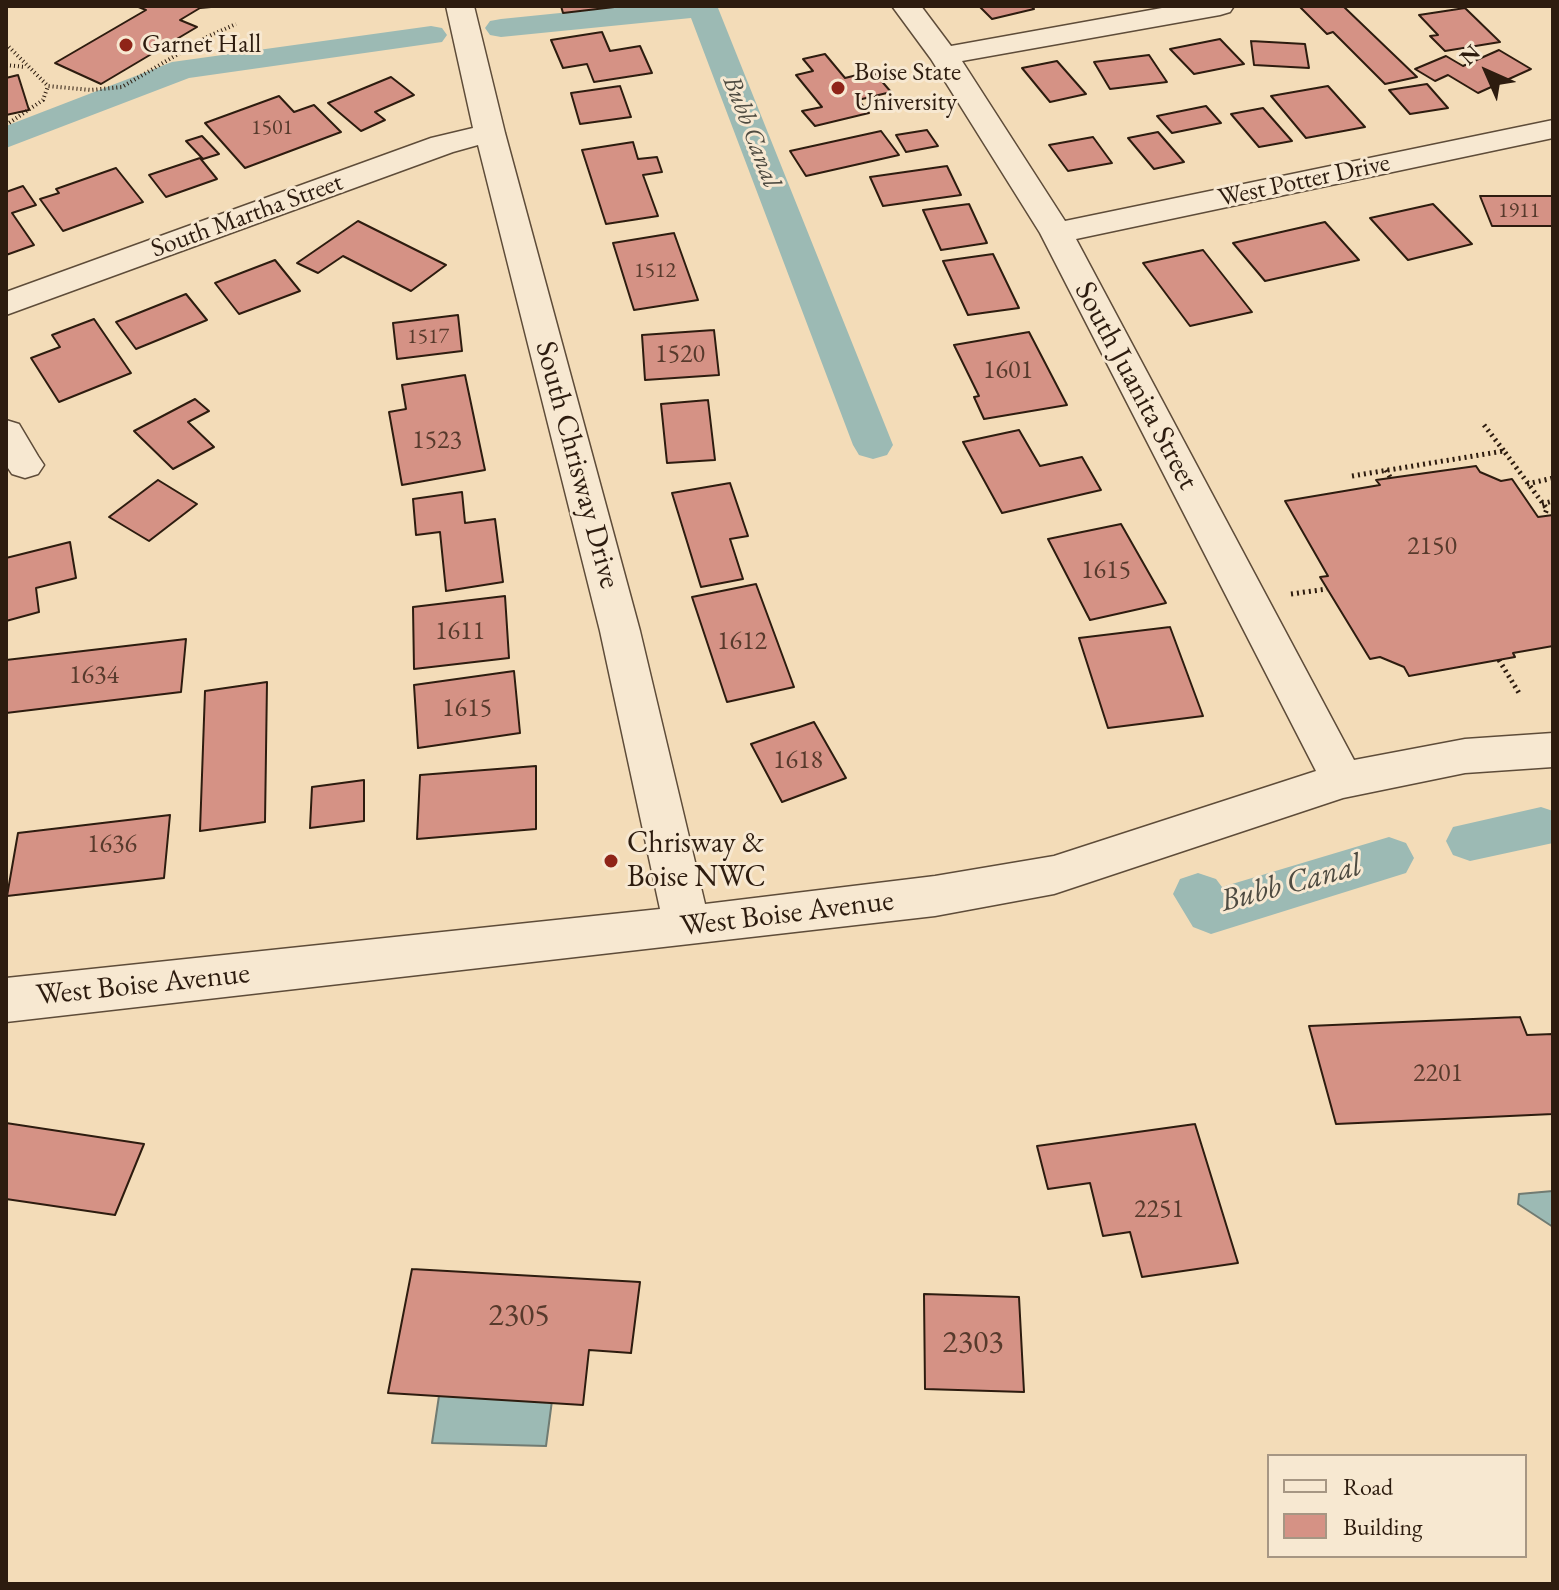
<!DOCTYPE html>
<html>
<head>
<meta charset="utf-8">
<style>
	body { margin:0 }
	#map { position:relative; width:1559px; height:1590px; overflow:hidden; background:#f3dcb8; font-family:"EB Garamond",serif }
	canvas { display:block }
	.frame { position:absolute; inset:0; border:8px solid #2d1c0f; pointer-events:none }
	.legend { position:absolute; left:1267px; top:1454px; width:260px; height:104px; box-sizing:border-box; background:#f7e8d1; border:2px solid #a69683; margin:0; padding:10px 14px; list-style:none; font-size:24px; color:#2d1c0f }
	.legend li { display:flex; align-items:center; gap:16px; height:40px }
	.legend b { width:40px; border:2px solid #a69683 }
	.north { position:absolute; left:1447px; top:32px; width:80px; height:80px; -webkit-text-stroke:6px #f7e8d1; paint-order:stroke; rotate:315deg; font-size:22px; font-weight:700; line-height:32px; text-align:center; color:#2d1c0f }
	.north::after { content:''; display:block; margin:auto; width:28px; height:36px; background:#2d1c0f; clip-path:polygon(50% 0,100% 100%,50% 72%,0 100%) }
</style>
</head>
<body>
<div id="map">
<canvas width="1559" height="1590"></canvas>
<div class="frame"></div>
<ul class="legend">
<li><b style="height:10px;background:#f7e8d1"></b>Road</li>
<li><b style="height:22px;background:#d59285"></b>Building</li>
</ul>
<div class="north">N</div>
</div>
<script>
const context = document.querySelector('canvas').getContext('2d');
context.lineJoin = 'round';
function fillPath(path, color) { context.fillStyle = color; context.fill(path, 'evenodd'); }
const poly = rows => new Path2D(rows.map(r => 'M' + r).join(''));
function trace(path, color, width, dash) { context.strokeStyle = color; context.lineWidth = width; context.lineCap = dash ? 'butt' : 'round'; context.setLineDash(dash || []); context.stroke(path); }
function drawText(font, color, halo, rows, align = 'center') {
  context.font = font + ' "EB Garamond",serif'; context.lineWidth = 6; context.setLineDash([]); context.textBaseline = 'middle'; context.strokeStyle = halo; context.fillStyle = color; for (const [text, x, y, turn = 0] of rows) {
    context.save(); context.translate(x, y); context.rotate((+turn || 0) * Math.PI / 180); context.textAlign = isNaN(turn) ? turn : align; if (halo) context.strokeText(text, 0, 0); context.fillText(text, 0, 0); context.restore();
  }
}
const water = poly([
	[1553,1191,1553,1227,1518,1204,1519,1194,1553,1191],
	[440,1389,553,1393,546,1446,432,1443,440,1389]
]);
fillPath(water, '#9cbab4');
trace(water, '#707b72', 2);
fillPath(poly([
	[629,6,718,8,893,445,887,455,873,459,859,455,853,445,691,18,501,37,490,35,485,28,490,21,501,19,629,6],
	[431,26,442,28,447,35,442,42,189,78,6,148,6,126,172,62,431,26],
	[1541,807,1553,811,1553,843,1470,861,1453,855,1446,841,1453,827,1541,807],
	[1389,837,1406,843,1414,858,1406,873,1211,934,1193,927,1173,894,1180,879,1198,873,1216,879,1222,887,1389,837]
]), '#9cbab4');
const building = poly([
	[136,6,211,7,200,8,180,20,197,27,101,84,55,63,146,10,136,6],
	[561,6,623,6,563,13,561,6],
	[979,6,1031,6,1034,9,992,19,979,6],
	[1299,6,1343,6,1417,77,1385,84,1333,32,1327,34,1299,6],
	[1465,8,1500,42,1445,51,1430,36,1438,35,1419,15,1465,8],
	[602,32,610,51,640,46,652,73,594,82,587,64,563,68,551,40,602,32],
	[1220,39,1244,64,1194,74,1170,49,1220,39],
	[1251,41,1305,44,1309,68,1254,65,1251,41],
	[1499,50,1531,69,1478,93,1448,75,1435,81,1415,69,1446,56,1463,66,1499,50],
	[825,54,845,78,873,71,891,92,858,100,869,113,815,126,802,111,822,107,796,75,813,71,803,59,825,54],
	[1149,55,1167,82,1110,89,1094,62,1149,55],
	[1057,61,1086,94,1050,102,1022,68,1057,61],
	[18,75,29,110,6,115,6,78,18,75],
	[391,77,414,95,375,112,385,120,361,131,328,103,391,77],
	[1427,84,1448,108,1410,114,1389,90,1427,84],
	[620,86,631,117,580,124,571,93,620,86],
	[1328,86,1365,127,1306,138,1271,96,1328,86],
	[279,96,294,112,314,105,341,132,245,168,205,123,279,96],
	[1206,106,1221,123,1172,133,1157,116,1206,106],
	[1263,108,1292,141,1259,147,1231,114,1263,108],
	[927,130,938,146,906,152,896,135,927,130],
	[881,131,899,155,806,176,790,151,881,131],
	[1158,132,1184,162,1154,169,1128,138,1158,132],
	[202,136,219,154,203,159,186,141,202,136],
	[1093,137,1112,163,1068,171,1049,145,1093,137],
	[633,142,638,159,657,157,662,172,643,175,658,216,606,224,582,150,633,142],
	[200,158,217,179,166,197,149,175,200,158],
	[947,166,961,195,883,206,870,177,947,166],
	[116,168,143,202,63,231,40,199,59,193,56,189,116,168],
	[23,186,36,205,12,213,34,245,6,255,6,192,23,186],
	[1480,196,1553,196,1553,226,1492,226,1480,196],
	[969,204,987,243,941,250,923,210,969,204],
	[1433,204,1472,244,1408,260,1370,218,1433,204],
	[358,221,446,265,411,291,343,256,318,273,297,263,358,221],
	[1325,222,1359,260,1265,281,1233,243,1325,222],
	[674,233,698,300,634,310,613,243,674,233],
	[1203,250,1252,312,1190,326,1143,263,1203,250],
	[993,254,1019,308,968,315,943,261,993,254],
	[275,260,300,291,239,314,215,283,275,260],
	[186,294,207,320,136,349,116,322,186,294],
	[458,315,462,351,397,359,393,323,458,315],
	[94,319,131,373,59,402,31,358,60,347,52,335,94,319],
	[714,330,719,375,645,380,642,335,714,330],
	[1029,332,1067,405,984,419,974,397,979,396,954,345,1029,332],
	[465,375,485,470,402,485,389,412,406,409,402,385,465,375],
	[195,399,209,411,188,422,214,447,173,469,134,431,195,399],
	[708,400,715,460,667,463,661,404,708,400],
	[1019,430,1040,466,1082,457,1101,490,1002,513,963,442,1019,430],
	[1476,466,1480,472,1501,481,1512,479,1538,517,1553,515,1553,646,1513,653,1515,657,1409,676,1404,667,1380,657,1370,659,1320,577,1328,576,1285,501,1380,485,1376,480,1476,466],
	[158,480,197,504,149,541,109,517,158,480],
	[730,483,748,536,730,539,743,579,701,587,672,493,730,483],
	[462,492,465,523,495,519,503,582,446,591,440,532,416,535,413,499,462,492],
	[1121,524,1166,603,1090,620,1048,539,1121,524],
	[70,542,76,578,36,588,39,612,6,621,6,558,70,542],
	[756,584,794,687,727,702,692,597,756,584],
	[505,596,509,658,414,669,413,607,505,596],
	[1170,627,1203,716,1108,728,1079,638,1170,627],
	[186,639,181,692,6,713,6,660,186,639],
	[514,671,520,733,418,748,414,685,514,671],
	[267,682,265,822,200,831,205,691,267,682],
	[814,722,846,778,782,802,751,744,814,722],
	[536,766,536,829,417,839,420,775,536,766],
	[364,780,364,821,310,828,312,787,364,780],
	[170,815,164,878,7,896,18,833,170,815],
	[1520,1017,1527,1035,1553,1034,1553,1114,1336,1124,1309,1026,1520,1017],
	[6,1123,144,1144,115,1215,6,1199,6,1123],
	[1195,1124,1238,1263,1142,1277,1130,1232,1103,1236,1090,1183,1048,1189,1037,1146,1195,1124],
	[412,1269,640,1282,631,1353,589,1350,583,1405,388,1393,412,1269],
	[924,1294,1019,1297,1024,1392,925,1389,924,1294]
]);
fillPath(building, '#d59285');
trace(building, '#2d1c0f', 2);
const minor = poly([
	[446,6,474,6,505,133,640,631,705,904,935,876,1054,856,1316,771,1040,233,931,59,892,6,921,6,951,46,1173,6,1234,6,1230,12,1220,15,962,61,1065,221,1553,120,1553,138,1076,239,1354,760,1465,739,1553,733,1553,767,1465,773,1343,798,1054,894,935,916,6,1022,6,978,660,909,600,631,478,145,453,152,6,315,6,292,431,138,473,128,446,6],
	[6,420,19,424,38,456,44,465,38,474,25,478,12,474,6,465,6,420]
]);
trace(minor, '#5e4c39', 3);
trace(poly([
	[6,44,48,86,91,90,122,87,209,36,236,24],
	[6,65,25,67],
	[6,125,43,100,48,86]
]), '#2d1c0f', 4, [1, 3]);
trace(poly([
	[1484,425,1504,451],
	[1386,470,1390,477],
	[1352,476,1504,451,1547,509,1544,516],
	[1527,484,1553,478],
	[1542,504,1553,501],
	[1291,594,1327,589],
	[1499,660,1519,693]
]), '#2d1c0f', 5, [2, 4]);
fillPath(minor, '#f7e8d1');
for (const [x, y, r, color] of [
	[126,45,8,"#8f2418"],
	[838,88,8,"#8f2418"],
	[611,861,8,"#8f2418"]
]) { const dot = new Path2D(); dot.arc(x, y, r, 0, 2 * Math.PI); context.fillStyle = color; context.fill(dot); trace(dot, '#f7e8d1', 3); }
drawText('22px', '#573a2c', null, [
	["1501",272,128],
	["1911",1519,211],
	["1512",655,271],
	["1517",428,337]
]);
drawText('26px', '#2d1c0f', '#f7e8d1', [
	["Garnet Hall",142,45],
	["Boise State",854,73],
	["University",854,103]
], 'left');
drawText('italic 26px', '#4e4b41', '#f7e8d1', [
	["Bubb Canal",751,132,69]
]);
drawText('26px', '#2d1c0f', '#f7e8d1', [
	["West Potter Drive",1304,181,-12],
	["South Martha Street",247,216,-20]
]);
drawText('26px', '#573a2c', null, [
	["1520",680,355],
	["1601",1008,371],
	["1523",437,441],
	["2150",1432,547],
	["1615",1106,571],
	["1611",460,632],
	["1612",742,642],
	["1634",94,676],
	["1615",467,709],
	["1618",798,761],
	["1636",112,845],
	["2201",1438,1074],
	["2251",1159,1210]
]);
drawText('30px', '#2d1c0f', '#f7e8d1', [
	["South Juanita Street",1136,386,62],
	["South Chrisway Drive",577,465,75],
	["West Boise Avenue",787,914,-7],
	["West Boise Avenue",143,985,-6]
]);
drawText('30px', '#2d1c0f', '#f7e8d1', [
	["Chrisway &",627,844],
	["Boise NWC",627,878]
], 'left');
drawText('italic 32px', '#4e4b41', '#f7e8d1', [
	["Bubb Canal",1291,884,-15]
]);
drawText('32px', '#573a2c', null, [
	["2305",519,1316],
	["2303",973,1343]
]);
</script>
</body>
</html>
